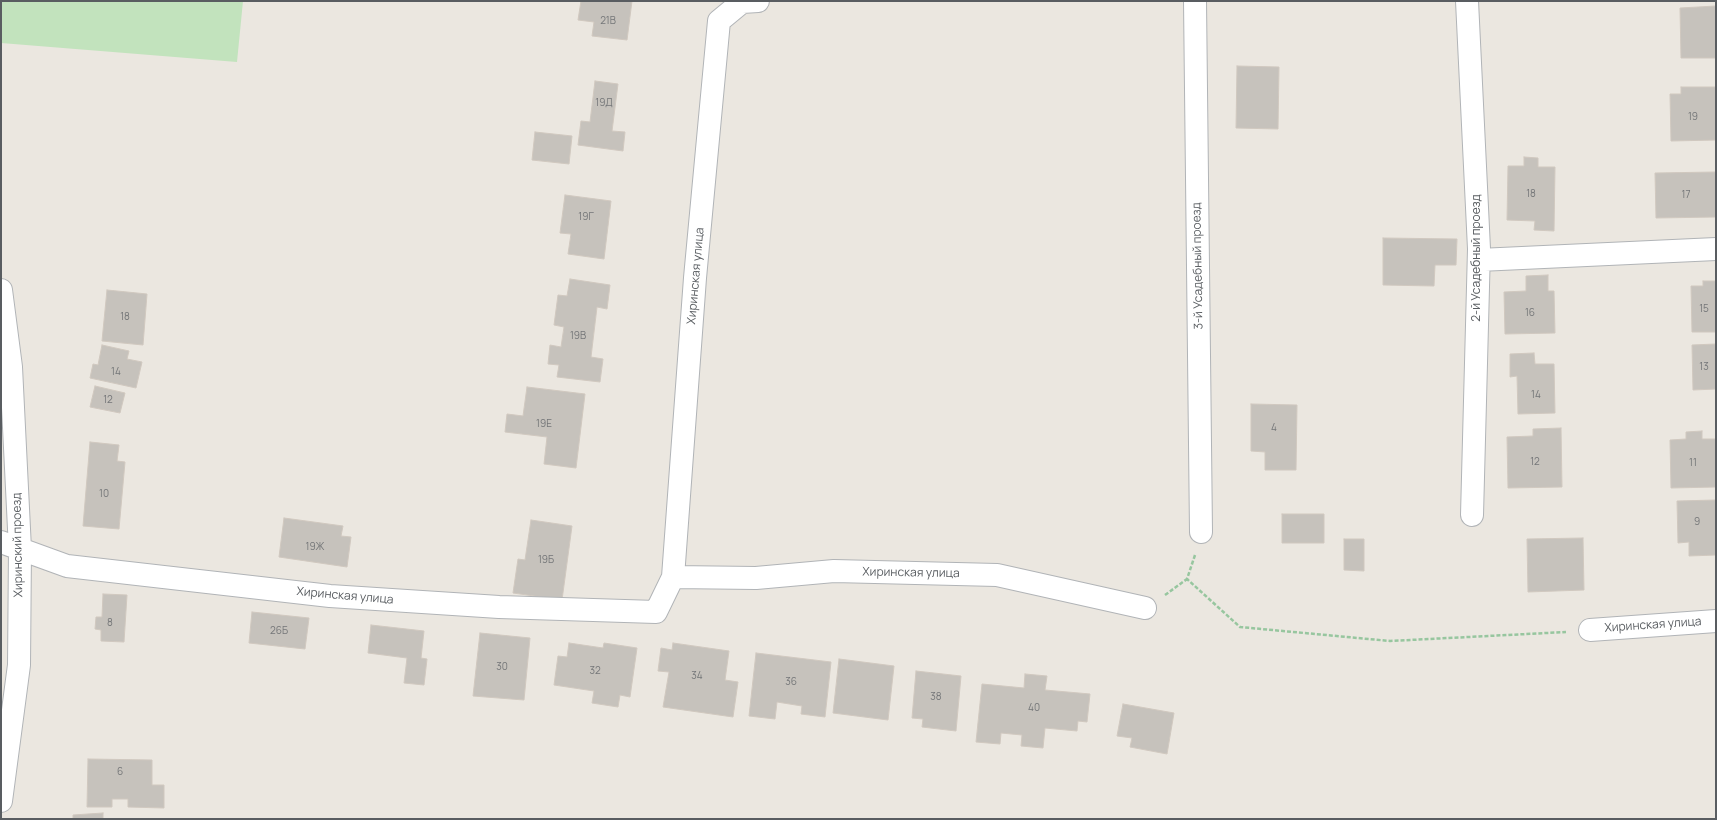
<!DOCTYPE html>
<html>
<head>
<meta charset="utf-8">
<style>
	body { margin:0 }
	#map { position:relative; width:1717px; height:820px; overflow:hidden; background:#ebe7e0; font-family:Manrope,sans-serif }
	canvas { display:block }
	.frame { position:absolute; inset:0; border:2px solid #595d61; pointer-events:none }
</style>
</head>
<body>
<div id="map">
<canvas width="1717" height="820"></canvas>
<div class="frame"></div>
</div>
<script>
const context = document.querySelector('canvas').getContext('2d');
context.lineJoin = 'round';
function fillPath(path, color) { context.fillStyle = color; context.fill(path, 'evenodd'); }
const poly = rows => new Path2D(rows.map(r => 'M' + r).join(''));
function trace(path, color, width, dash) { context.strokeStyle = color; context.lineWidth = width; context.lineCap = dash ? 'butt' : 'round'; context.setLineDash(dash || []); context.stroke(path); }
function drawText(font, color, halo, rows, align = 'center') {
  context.font = font + ' Manrope,sans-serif'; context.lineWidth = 3; context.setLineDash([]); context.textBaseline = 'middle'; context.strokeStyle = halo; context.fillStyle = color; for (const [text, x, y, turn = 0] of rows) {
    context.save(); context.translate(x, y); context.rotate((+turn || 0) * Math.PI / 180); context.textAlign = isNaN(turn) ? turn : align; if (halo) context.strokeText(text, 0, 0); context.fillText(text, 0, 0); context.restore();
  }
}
fillPath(poly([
	[1,1,243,1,237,62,1,43]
]), '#c2e3bd');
const building = poly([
	[581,1,632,1,627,40,592,36,594,22,578,20,581,1],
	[1716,6,1716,58,1681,58,1680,8,1716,6],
	[1237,66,1279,67,1278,129,1236,128,1237,66],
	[595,81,618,84,612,131,625,132,623,151,578,145,581,121,590,122,595,81],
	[1681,87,1716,87,1716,140,1671,141,1670,94,1681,94,1681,87],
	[535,132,572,136,569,164,532,160,535,132],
	[1524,157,1538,158,1538,167,1555,167,1554,231,1534,230,1535,221,1507,220,1508,166,1524,166,1524,157],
	[1716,172,1716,217,1656,218,1655,173,1716,172],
	[565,195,611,201,604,259,568,254,571,234,560,233,565,195],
	[1383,238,1457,239,1456,265,1435,265,1434,286,1383,285,1383,238],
	[1548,275,1548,291,1554,291,1555,333,1505,334,1504,292,1526,291,1526,276,1548,275],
	[570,279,610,285,607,309,597,307,591,357,603,359,600,382,557,377,559,365,548,364,550,345,561,347,564,327,554,325,558,295,567,296,570,279],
	[1703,281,1716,281,1716,332,1692,332,1691,286,1703,286,1703,281],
	[107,290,147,294,143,345,102,341,107,290],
	[1716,344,1716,389,1693,390,1692,345,1716,344],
	[102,345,129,351,127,359,142,362,136,388,90,378,93,364,98,365,102,345],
	[1534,353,1535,364,1554,364,1555,413,1518,414,1517,376,1510,377,1510,354,1534,353],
	[95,386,125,393,120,413,90,407,95,386],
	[527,387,585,394,576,468,544,464,547,437,505,432,507,414,523,416,527,387],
	[1251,404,1297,405,1296,470,1265,470,1265,452,1251,451,1251,404],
	[1561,428,1562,487,1508,488,1507,437,1533,436,1533,429,1561,428],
	[1702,431,1702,439,1716,439,1716,487,1671,488,1670,440,1686,439,1686,432,1702,431],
	[90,442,119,445,117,461,125,462,119,529,83,526,90,442],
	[1716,500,1716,555,1689,556,1689,542,1678,543,1677,501,1716,500],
	[1282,514,1324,514,1324,543,1282,543,1282,514],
	[284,518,343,526,341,536,351,537,347,567,279,557,284,518],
	[531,520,572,526,562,600,513,593,518,559,525,560,531,520],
	[1583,538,1584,590,1528,592,1527,539,1583,538],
	[1344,539,1364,539,1364,571,1344,570,1344,539],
	[103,594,127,595,124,642,101,641,101,630,95,629,96,617,102,617,103,594],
	[252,612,309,618,305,649,249,643,252,612],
	[371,625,424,631,421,658,427,659,424,685,404,683,407,658,368,653,371,625],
	[480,633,530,638,524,700,473,696,480,633],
	[569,643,603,648,604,643,637,648,630,697,620,695,618,707,592,703,594,691,554,685,558,656,567,657,569,643],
	[673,643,729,651,725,680,738,682,733,717,663,707,669,672,658,671,661,648,672,650,673,643],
	[756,653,831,662,825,717,801,714,802,706,777,702,775,719,749,716,756,653],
	[839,659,894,666,888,720,833,713,839,659],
	[916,671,961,676,956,731,922,727,923,719,912,718,916,671],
	[1025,674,1047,676,1045,690,1090,694,1087,722,1078,721,1077,731,1045,728,1043,748,1021,746,1022,735,1001,733,1000,744,976,742,982,684,1024,688,1025,674],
	[1123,704,1174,713,1167,754,1130,747,1132,738,1117,736,1123,704],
	[88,759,152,760,152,785,164,785,164,808,128,807,128,799,112,799,112,807,87,807,88,759],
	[103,813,103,819,73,819,73,815,103,813]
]);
fillPath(building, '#c6c2bc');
trace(building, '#d0c8bf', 1);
const minor = poly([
	[1195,1,1201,532],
	[1467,1,1479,249,1472,515],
	[1479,260,1716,249],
	[1,290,11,367,20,549,19,665,1,801],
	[1,542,67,566,330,596,499,607,656,612,673,577,756,578,834,571,997,575,1145,608],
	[673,577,695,278,719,21,742,2,758,1],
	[1590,630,1716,621]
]);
trace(minor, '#b1b4b7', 24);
trace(poly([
	[1195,555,1187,579,1240,627,1390,641,1566,632],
	[1165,595,1187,579]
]), '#97c69f', 2.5, [4, 2]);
trace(minor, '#fff', 22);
drawText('10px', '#747678', null, [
	["21В",608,21],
	["19Д",604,103],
	["19",1693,117],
	["18",1531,194],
	["17",1686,195],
	["19Г",586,217],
	["15",1704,309],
	["16",1530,313],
	["18",125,317],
	["19В",578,336],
	["13",1704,367],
	["14",116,372],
	["14",1536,395],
	["12",108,400],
	["19Е",544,424],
	["4",1274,428],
	["12",1535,462],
	["11",1693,463],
	["10",104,494],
	["9",1697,522],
	["19Ж",315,547],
	["19Б",546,560],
	["8",110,623],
	["26Б",279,631],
	["30",502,667],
	["32",595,671],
	["34",697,676],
	["36",791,682],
	["38",936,697],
	["40",1034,708],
	["6",120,772]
]);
drawText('12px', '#595d61', '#fff', [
	["2-й Усадебный проезд",1477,258,-90],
	["3-й Усадебный проезд",1198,266,-91],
	["Хиринская улица",696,276,-85],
	["Хиринский проезд",18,545,-91],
	["Хиринская улица",911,573,1],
	["Хиринская улица",345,596,5],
	["Хиринская улица",1653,625,-4]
]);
</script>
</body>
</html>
